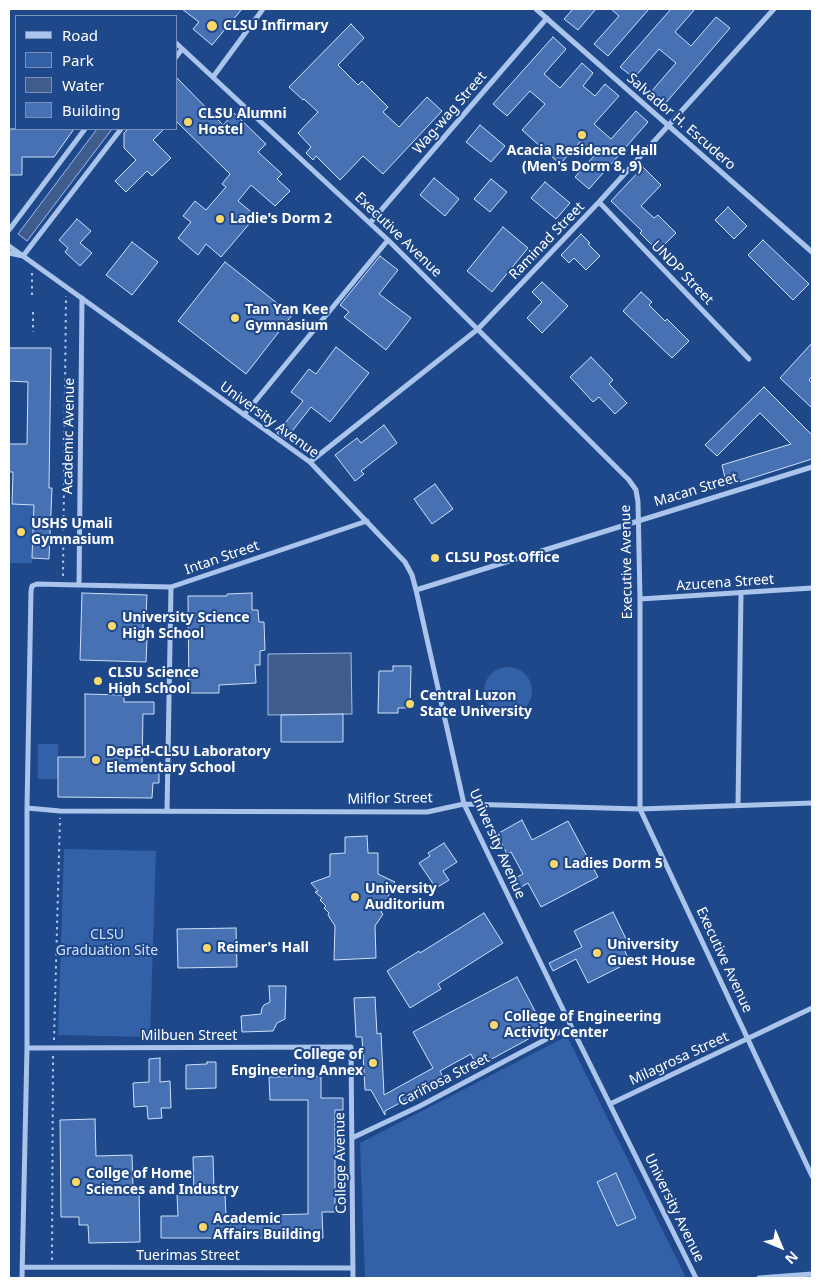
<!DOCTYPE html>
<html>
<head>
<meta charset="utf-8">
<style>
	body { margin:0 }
	#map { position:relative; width:821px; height:1287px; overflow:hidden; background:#1f488a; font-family:"Noto Sans",sans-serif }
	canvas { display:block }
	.frame { position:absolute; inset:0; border:10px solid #fff; pointer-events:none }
	.legend { position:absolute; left:15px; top:15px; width:162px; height:115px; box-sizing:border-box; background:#1f488a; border:1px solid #7991b9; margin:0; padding:6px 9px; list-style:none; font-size:15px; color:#fff }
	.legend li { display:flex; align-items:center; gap:10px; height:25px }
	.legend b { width:25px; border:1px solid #7991b9 }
	.north { position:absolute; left:756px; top:1222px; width:50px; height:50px; -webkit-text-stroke:4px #1f488a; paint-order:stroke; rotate:135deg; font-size:14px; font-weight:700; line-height:20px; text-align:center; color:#fff }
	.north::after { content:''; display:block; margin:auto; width:18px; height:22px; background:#fff; clip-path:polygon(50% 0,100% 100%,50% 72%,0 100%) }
</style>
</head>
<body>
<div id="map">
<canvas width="821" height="1287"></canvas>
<div class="frame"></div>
<ul class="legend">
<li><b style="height:6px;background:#aac4eb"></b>Road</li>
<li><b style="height:14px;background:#3261a7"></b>Park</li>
<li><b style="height:14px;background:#3f5c8d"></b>Water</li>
<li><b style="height:14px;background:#4771b2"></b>Building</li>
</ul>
<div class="north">N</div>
</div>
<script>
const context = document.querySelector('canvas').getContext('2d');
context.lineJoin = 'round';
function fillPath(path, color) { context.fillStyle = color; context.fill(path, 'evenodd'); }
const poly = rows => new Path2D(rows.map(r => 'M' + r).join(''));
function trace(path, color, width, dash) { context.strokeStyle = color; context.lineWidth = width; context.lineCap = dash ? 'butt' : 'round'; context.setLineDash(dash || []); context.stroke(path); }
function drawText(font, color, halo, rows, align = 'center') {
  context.font = font + ' "Noto Sans",sans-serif'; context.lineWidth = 4; context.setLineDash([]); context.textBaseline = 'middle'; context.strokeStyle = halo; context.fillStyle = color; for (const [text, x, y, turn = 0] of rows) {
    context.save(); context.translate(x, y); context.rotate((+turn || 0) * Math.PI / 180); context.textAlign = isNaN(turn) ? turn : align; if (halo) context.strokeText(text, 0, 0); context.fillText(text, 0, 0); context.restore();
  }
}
fillPath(poly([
	[9,504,34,505,32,563,9,563],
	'484 691a24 24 0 1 1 48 0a24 24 0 1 1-48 0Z',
	[38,744,58,744,58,779,38,779],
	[64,849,156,851,150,1037,58,1035],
	[567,1036,686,1278,365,1278,360,1143]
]), '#3261a7');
const water = poly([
	[97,129,112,129,27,241,18,234,97,129],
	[351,653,352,714,268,715,268,654,351,653]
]);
fillPath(water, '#3f5c8d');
trace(water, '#9ebeed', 1);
const building = poly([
	[182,9,242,9,212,45,193,29,199,22,182,9],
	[573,9,596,9,578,30,564,19,573,9],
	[611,9,649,9,608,56,594,44,619,16,611,9],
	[671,9,695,9,675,32,691,46,716,17,730,28,664,105,650,93,676,63,659,49,634,78,620,67,671,9],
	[351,24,364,38,338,65,358,85,362,81,388,107,383,112,399,127,427,97,442,111,383,174,363,156,340,180,316,156,313,160,306,153,311,147,298,133,318,112,304,99,303,100,289,87,351,24],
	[553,37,566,49,544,74,560,88,582,63,593,73,583,86,595,96,605,84,619,96,594,124,611,139,636,111,648,122,589,189,575,177,595,155,580,142,560,164,522,130,545,104,530,91,507,116,493,104,553,37],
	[176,77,223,125,234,113,266,144,258,152,282,174,277,179,290,191,275,206,251,185,238,201,256,216,221,257,206,244,198,255,178,238,191,222,183,216,195,201,206,210,226,187,222,184,230,174,176,121,176,77],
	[480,125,505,146,491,162,466,142,480,125],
	[9,129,74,129,54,157,22,157,22,175,9,175,9,129],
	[128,129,164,129,153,140,171,158,152,176,147,171,126,192,115,181,136,160,124,148,124,133,128,129],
	[643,167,661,185,641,206,654,218,658,215,676,233,658,251,640,233,642,231,611,201,643,167],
	[434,178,459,199,445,216,420,195,434,178],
	[491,179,507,192,490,212,474,199,491,179],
	[545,182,570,203,556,219,531,198,545,182],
	[728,207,747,226,734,239,715,220,728,207],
	[77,219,91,231,80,243,92,253,80,266,65,252,68,248,59,240,77,219],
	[503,227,528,248,492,292,467,271,503,227],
	[581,234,590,243,588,244,600,256,586,270,574,258,569,263,561,255,581,234],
	[763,240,809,284,793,300,748,255,763,240],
	[132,242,158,262,132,295,106,275,132,242],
	[380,256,398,270,379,294,411,318,386,350,344,317,349,312,340,305,380,256],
	[225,262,292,315,246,374,178,321,225,262],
	[542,282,568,306,542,333,527,318,542,302,532,292,542,282],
	[641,292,652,302,649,305,665,321,667,319,689,341,672,358,623,311,641,292],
	[812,343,812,376,809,380,812,383,812,408,780,378,812,343],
	[336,347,369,373,330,422,311,407,286,439,277,433,303,401,291,392,309,369,316,374,336,347],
	[9,348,51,348,49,488,52,488,49,559,32,558,34,505,12,504,13,472,9,472,9,444,27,444,28,382,9,381,9,348],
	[591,357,613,380,609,384,627,403,615,414,599,397,593,402,570,377,591,357],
	[764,387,812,435,812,459,727,486,722,465,791,444,760,413,717,456,705,445,764,387],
	[384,425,397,443,361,471,364,474,355,481,335,455,357,438,361,443,384,425],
	[435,484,453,509,432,524,414,499,435,484],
	[82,593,147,595,146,614,143,614,143,639,147,639,146,662,80,660,82,593],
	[252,593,252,610,258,610,259,622,264,622,265,650,260,651,260,665,255,665,256,683,219,685,219,693,189,693,188,596,227,596,227,594,252,593],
	[393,666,411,666,410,708,398,708,398,713,378,713,379,671,393,671,393,666],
	[85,694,124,695,124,702,154,702,154,714,143,714,142,765,159,766,159,783,153,783,152,798,58,797,58,757,85,757,85,694],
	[343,714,343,742,281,742,281,715,343,714],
	[522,820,532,840,568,821,598,877,541,907,528,883,518,889,513,879,523,874,511,852,507,854,497,834,522,820],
	[367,836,368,853,378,853,378,874,395,882,389,888,393,890,388,896,390,898,385,904,386,906,381,912,383,914,375,926,376,958,334,960,335,926,328,915,329,913,324,908,326,906,320,900,322,898,315,892,318,891,311,883,330,876,330,854,345,853,345,837,367,836],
	[444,843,457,862,443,871,449,880,436,888,419,863,430,856,428,853,444,843],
	[613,912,628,943,622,945,630,962,588,983,576,959,553,971,549,963,582,947,574,931,613,912],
	[484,913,503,943,438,984,441,989,410,1008,387,971,419,951,420,953,484,913],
	[236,928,237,967,178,968,177,929,236,928],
	[517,977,545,1030,477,1067,471,1054,458,1061,440,1071,444,1079,385,1111,385,1115,371,1090,365,1090,362,1037,356,1037,354,998,375,997,377,1034,381,1033,384,1095,433,1068,413,1032,517,977],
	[269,986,286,986,285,1019,277,1023,273,1031,242,1032,241,1016,261,1014,262,1008,264,1005,270,1002,269,986],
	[160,1058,160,1082,170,1081,171,1108,161,1108,162,1118,148,1119,147,1106,134,1107,133,1083,149,1082,149,1059,160,1058],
	[207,1062,216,1062,216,1088,186,1089,186,1065,207,1064,207,1062],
	[321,1076,321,1098,343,1098,343,1110,335,1110,335,1212,322,1212,323,1238,161,1238,161,1216,178,1216,177,1195,194,1194,193,1157,213,1156,214,1193,225,1193,226,1216,308,1214,308,1100,270,1100,269,1077,321,1076],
	[95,1119,96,1156,132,1155,133,1189,139,1189,140,1242,89,1243,88,1225,79,1225,79,1217,61,1217,60,1120,95,1119],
	[616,1173,636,1218,617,1226,597,1182,616,1173]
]);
fillPath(building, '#4771b2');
trace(building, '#cfe0f8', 1);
trace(poly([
	[32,273,32,297],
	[33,312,33,332],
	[63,576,66,296],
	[54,1040,60,818],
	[52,1260,53,1055]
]), '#aac4eb', 2, [2.5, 4]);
trace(poly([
	[536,9,812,252],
	[176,43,388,240,629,480,636,490,638,502,640,599,640,809,812,1176],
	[176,57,182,49],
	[213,77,263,9],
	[599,202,749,359],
	[370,223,547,18],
	[9,230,85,129],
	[9,246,310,462,405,562,412,575,416,590,464,804,571,1026,696,1278],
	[9,253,23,256,121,129],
	[244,415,388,240],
	[310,462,478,329,599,202,774,9],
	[79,585,171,587,367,521],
	[416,590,812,467],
	[640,599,812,588],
	[738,805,741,593],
	[27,808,60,811,427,812,464,804,640,809,812,803],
	[167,811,171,587],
	[27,1048,351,1047,353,1278],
	[610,1104,812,1008],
	[352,1138,420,1106,571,1026],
	[22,1267,353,1268],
	[22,1278,27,1048,27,808,31,591,32,586,37,584,79,585,82,298],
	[759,1278,812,1274]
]), '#aac4eb', 5);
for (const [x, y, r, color] of [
	[212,26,6,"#fad86a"],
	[188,122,5,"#fad86a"],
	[582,135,5,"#fad86a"],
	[220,219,5,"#fad86a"],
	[235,318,5,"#fad86a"],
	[21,532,5,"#fad86a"],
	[435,558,5,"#fad86a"],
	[112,626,5,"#fad86a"],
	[98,681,5,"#fad86a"],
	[410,704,5,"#fad86a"],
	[96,760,5,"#fad86a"],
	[554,864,5,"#fad86a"],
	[355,897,5,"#fad86a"],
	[207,948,5,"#fad86a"],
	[597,953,5,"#fad86a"],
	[494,1025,5,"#fad86a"],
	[373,1063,5,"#fad86a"],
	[76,1182,5,"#fad86a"],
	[203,1227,5,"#fad86a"]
]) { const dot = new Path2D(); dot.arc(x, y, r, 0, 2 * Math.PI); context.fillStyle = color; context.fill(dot); trace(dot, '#1f488a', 2); }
drawText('bold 14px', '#fff', '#1f488a', [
	["CLSU Infirmary",223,26],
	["CLSU Alumni",198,114],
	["Hostel",198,130],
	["Acacia Residence Hall",582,151,"center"],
	["(Men's Dorm 8, 9)",582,167,"center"],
	["Ladie's Dorm 2",230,219],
	["Tan Yan Kee",245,310],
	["Gymnasium",245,326],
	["USHS Umali",31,524],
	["Gymnasium",31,540],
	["CLSU Post Office",445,558],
	["University Science",122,618],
	["High School",122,634],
	["CLSU Science",108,673],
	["High School",108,689],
	["Central Luzon",420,696],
	["State University",420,712],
	["DepEd-CLSU Laboratory",106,752],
	["Elementary School",106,768],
	["Ladies Dorm 5",564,864],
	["University",365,889],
	["Auditorium",365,905],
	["University",607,945],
	["Guest House",607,961],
	["Reimer's Hall",217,948],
	["College of Engineering",504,1017],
	["Activity Center",504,1033],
	["College of",363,1055,"right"],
	["Engineering Annex",363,1071,"right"],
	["Collge of Home",86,1174],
	["Sciences and Industry",86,1190],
	["Academic",213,1219],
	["Affairs Building",213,1235]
], 'left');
drawText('14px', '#fff', '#1f488a', [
	["Wag-wag Street",450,113,-49],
	["Salvador H. Escudero",681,122,41],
	["Executive Avenue",398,235,44],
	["Raminad Street",547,241,-46],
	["UNDP Street",682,273,46],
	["University Avenue",269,420,36],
	["Academic Avenue",69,436,-89],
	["Macan Street",696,490,-17],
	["Intan Street",222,558,-19],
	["Executive Avenue",627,562,-91],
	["Azucena Street",725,583,-4],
	["Milflor Street",390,799,-1],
	["University Avenue",497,844,66],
	["Executive Avenue",724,960,65],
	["Milbuen Street",189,1036],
	["Milagrosa Street",679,1059,-25],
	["Cariñosa Street",444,1080,-27],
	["College Avenue",341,1163,-91],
	["University Avenue",674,1208,64],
	["Tuerimas Street",188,1256]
]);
drawText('14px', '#cfe0f8', '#1f488a', [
	["CLSU",107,935],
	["Graduation Site",107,951]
]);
</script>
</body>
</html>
